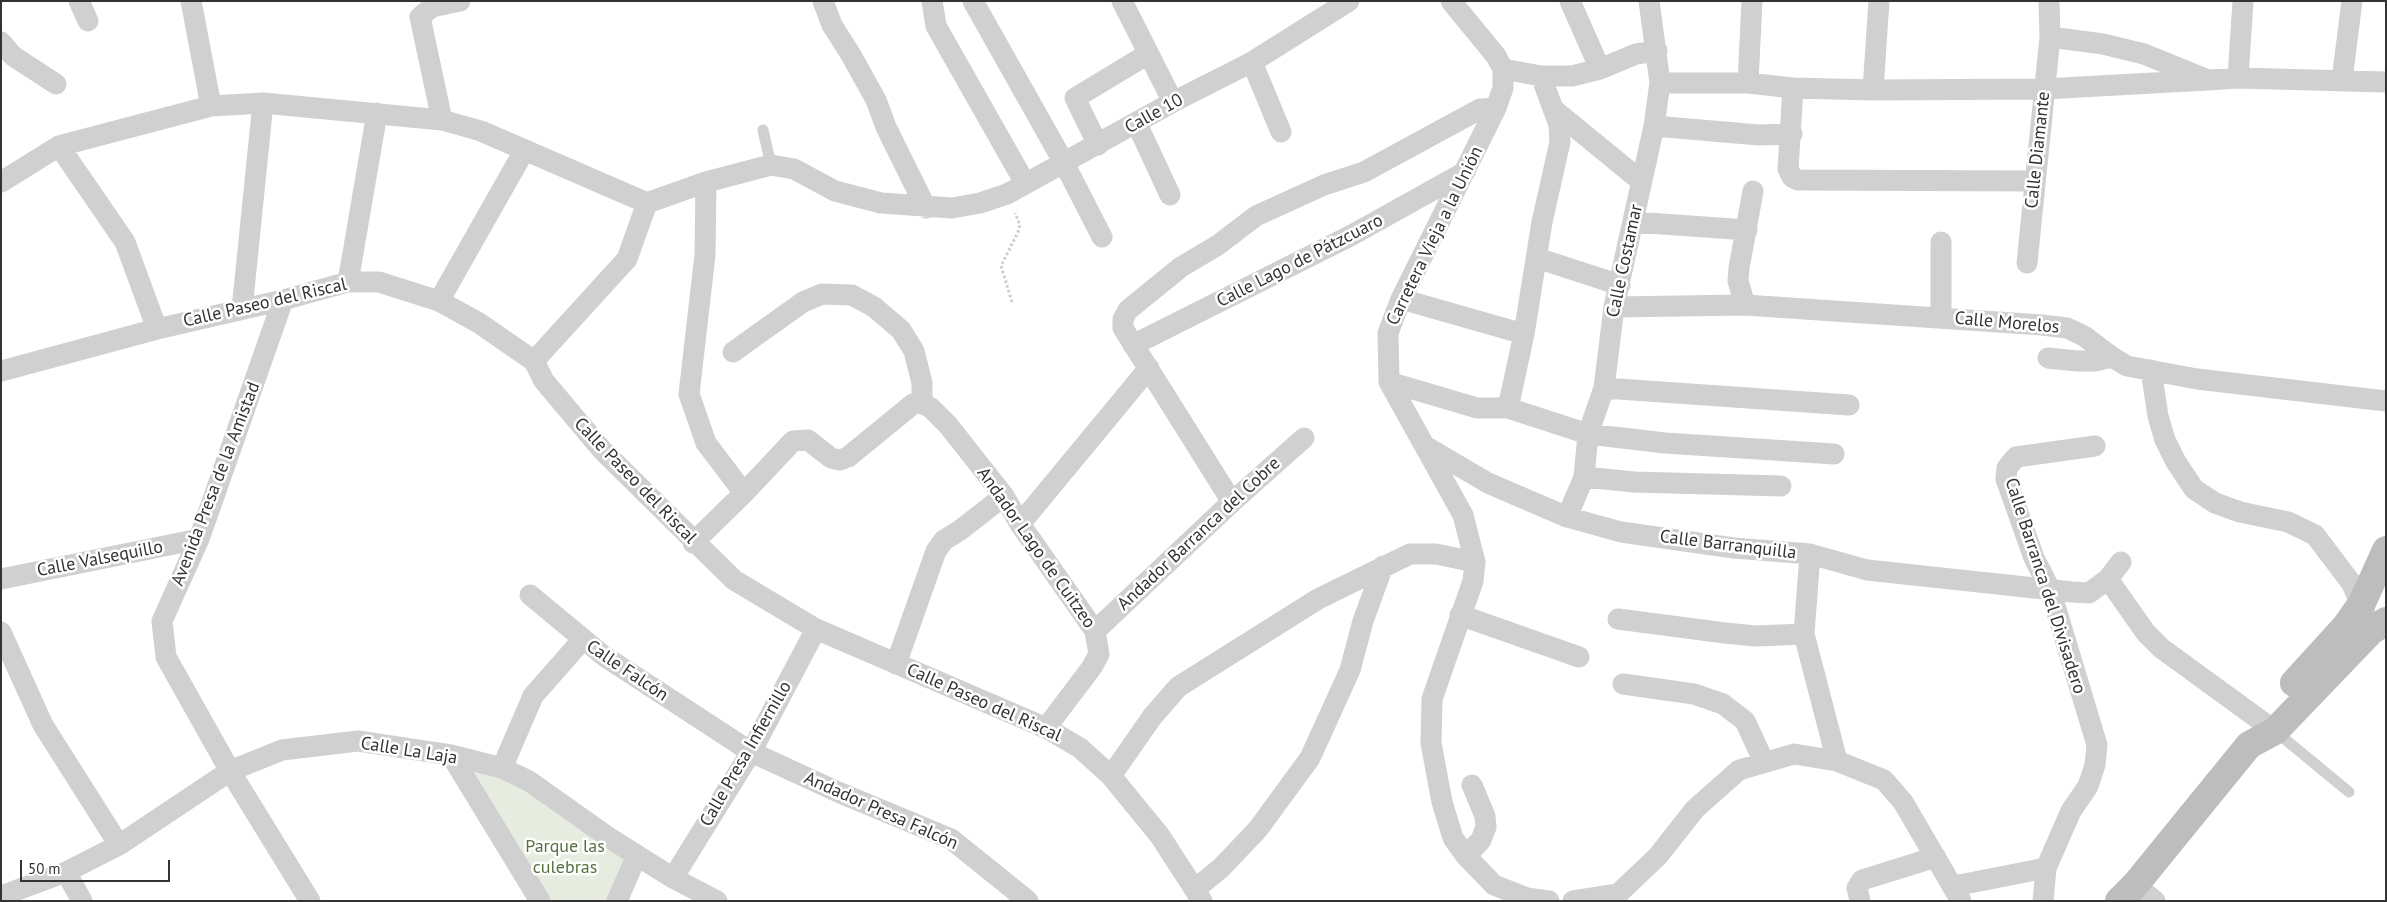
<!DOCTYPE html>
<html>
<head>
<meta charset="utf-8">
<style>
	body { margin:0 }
	#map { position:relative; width:2387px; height:902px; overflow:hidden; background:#fff; font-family:"PT Sans",sans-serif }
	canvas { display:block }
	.frame { position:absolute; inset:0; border:2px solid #333; pointer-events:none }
	.scale { position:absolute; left:20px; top:860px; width:150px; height:22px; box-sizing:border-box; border:2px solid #333; border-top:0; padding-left:6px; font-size:15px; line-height:18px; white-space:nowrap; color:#333; -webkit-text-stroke:4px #fff; paint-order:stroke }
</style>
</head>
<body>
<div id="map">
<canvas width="2387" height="902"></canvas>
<div class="frame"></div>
<div class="scale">50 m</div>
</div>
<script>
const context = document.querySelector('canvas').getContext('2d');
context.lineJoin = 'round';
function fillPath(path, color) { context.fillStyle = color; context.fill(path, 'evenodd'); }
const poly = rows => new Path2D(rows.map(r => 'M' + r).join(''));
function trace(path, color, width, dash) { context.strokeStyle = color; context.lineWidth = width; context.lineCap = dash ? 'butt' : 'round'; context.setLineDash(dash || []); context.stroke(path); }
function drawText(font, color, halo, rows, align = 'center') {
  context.font = font + ' "PT Sans",sans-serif'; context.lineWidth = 5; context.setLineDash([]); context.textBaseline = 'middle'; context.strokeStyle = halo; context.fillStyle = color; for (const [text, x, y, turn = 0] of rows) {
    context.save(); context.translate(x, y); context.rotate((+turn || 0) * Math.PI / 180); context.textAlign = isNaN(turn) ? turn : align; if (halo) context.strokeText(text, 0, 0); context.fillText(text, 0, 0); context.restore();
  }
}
fillPath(poly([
	[454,756,502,768,637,855,617,901,541,901]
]), '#e6ecdf');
trace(poly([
	[1012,302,1001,266,1018,232,1020,225,1015,213]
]), '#cdcdcd', 3, [2.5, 2.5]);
trace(poly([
	[763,130,771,165],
	[2275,731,2349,792]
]), '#d0d0d0', 11);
trace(poly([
	[79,1,88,21],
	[191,1,211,106],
	[823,1,832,25,851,55,876,100,886,127,926,208],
	[932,1,936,26,1025,183],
	[973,1,1063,161,1102,237],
	[1122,1,1173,102],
	[1451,1,1496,56,1503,69,1503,88,1496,108,1401,299,1388,333,1389,382,1463,515,1475,562,1473,581,1432,699,1431,743,1442,802,1453,838,1466,856,1494,885,1527,898,1549,901],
	[1570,1,1600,69],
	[2050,37,2103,44,2144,54,2208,80,2238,78,2386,82],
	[1,42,13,56,56,84],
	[1252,62,1281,132],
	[1503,69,1541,76,1572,76,1600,69,1636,54,1657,51],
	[2238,78,2243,1],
	[2342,80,2352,1],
	[1660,83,1748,83,1793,88,1873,90,2044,89,2208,80],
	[1748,83,1752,1],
	[1793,88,1788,169,1792,177,1798,180,2034,181],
	[1873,90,1879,1],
	[1553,109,1641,181],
	[442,120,420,17,432,7,460,1],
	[1137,124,1170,195],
	[1654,126,1759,135,1792,134],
	[1098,145,1075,98,1148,54],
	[59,146,125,242,157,329],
	[1,182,59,146,211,106,263,103,442,120,481,131,647,203,706,182,771,165,794,169,835,191,881,203,952,208,980,203,1007,194,1173,102,1252,62,1349,1],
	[706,182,705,255,689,394,706,443,744,493],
	[1634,222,1747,230],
	[1941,242,1941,317],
	[1537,258,1620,285],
	[2027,263,2050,37,2049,1],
	[348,282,377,113],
	[1401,299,1524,334],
	[283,300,199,539,162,621,166,657,230,771,310,901],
	[439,301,524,151],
	[1745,305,1738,281,1739,268,1753,191],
	[1614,307,1745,305,2042,325,2067,328,2084,336,2112,357,2127,366,2197,379,2386,401],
	[242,309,263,103],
	[1133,345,1352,235,1465,172],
	[733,352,803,302,822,294,852,295,874,307,901,330,914,351,922,383,922,403],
	[2048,358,2077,361,2095,361,2112,357],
	[534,361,627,259,647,203],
	[2151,370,2158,416,2165,440,2176,462,2194,489,2215,503,2240,512,2288,522,2315,535,2352,584,2365,614],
	[1,371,157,329,283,300,348,282,379,282,439,301,479,323,534,361,544,381,603,451,734,580,816,629,1046,728,1080,748,1111,776,1160,836,1202,901],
	[1389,382,1477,408,1508,408,1588,434,1665,443,1834,454],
	[1604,388,1849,405],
	[922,403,931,408,948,425,1004,496,1020,524,1095,631,1099,654,1092,667,1046,728],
	[1508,408,1524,334,1542,222,1560,142,1559,125,1541,76],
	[1425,446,1488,483,1567,517,1621,532,1734,548,1810,554,1867,570,2072,592,2089,593,2108,579,2121,562],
	[1584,477,1634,482,1781,486],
	[1232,502,1123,328,1123,319,1128,310,1181,267,1218,245,1256,216,1324,185,1364,172,1480,109,1496,108],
	[1567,517,1584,477,1588,434,1604,388,1614,307,1654,126,1660,83,1649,1],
	[1020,524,1149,368],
	[693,543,744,493,793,441,808,440,831,458,840,460,848,457,913,404,922,403],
	[1810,554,1804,634,1837,761],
	[1,579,199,539],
	[2108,579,2146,633,2161,648,2275,731],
	[530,595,604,656,751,752,838,792,951,839,1028,901],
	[1460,615,1579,657],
	[1618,619,1725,633,1756,636,1804,634],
	[1095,631,1232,502,1304,438],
	[1,632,43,725,119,845],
	[896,664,936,551,944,540,959,531,1004,496],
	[1623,684,1694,694,1723,704,1745,721,1764,762],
	[451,755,540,901],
	[502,768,533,696,583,639],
	[1111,776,1152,717,1178,687,1318,599,1410,554,1436,554,1475,562],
	[1466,856,1481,840,1486,827,1485,816,1472,785],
	[66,872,82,901],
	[673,878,751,752,816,629],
	[2135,885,2155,901],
	[1954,886,2046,868],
	[1195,889,1221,868,1258,829,1310,758,1350,670,1363,621,1383,566],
	[1,896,66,872,119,845,230,771,282,750,358,741,451,755,502,768,529,781,611,839,673,878,717,901],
	[617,901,637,855],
	[1573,901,1618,894,1658,856,1695,809,1739,770,1794,754,1837,761,1884,780,1903,802,1961,901],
	[1860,901,1857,888,1862,880,1936,857],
	[2043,901,2046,868,2071,811,2088,786,2095,765,2097,745,2050,589,2034,558,2006,479,2007,468,2016,457,2095,446]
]), '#d0d0d0', 21);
trace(poly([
	[2294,683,2345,627,2362,603,2386,550],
	[2119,901,2135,885,2249,745,2275,731,2371,631,2386,621]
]), '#bdbdbd', 28);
drawText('18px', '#333', '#fff', [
	["Calle 10",1154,114,-29],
	["Calle Diamante",2038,150,-84],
	["Carretera Vieja a la Unión",1435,236,-64],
	["Calle Lago de Pátzcuaro",1300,261,-27],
	["Calle Costamar",1625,261,-78],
	["Calle Paseo del Riscal",265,303,-13],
	["Calle Morelos",2007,323,5],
	["Calle Paseo del Riscal",635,481,46],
	["Avenida Presa de la Amistad",216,484,-69],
	["Andador Barranca del Cobre",1199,534,-43],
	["Calle Barranquilla",1728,545,7],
	["Andador Lago de Cuitzeo",1036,548,55],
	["Calle Valsequillo",100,559,-11],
	["Calle Barranca del Divisadero",2045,586,72],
	["Calle Falcón",627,671,34],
	["Calle Paseo del Riscal",984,703,24],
	["Calle La Laja",409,751,9],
	["Calle Presa Infiernillo",746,754,-60],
	["Andador Presa Falcón",881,811,24]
]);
drawText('18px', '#56703f', '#fff', [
	["Parque las",565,847],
	["culebras",565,868]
]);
</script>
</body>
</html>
